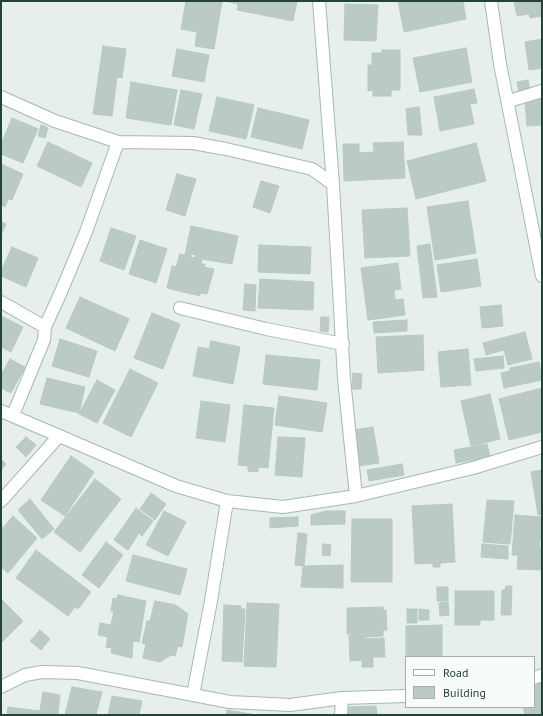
<!DOCTYPE html>
<html>
<head>
<meta charset="utf-8">
<style>
	body { margin:0 }
	#map { position:relative; width:543px; height:716px; overflow:hidden; background:#e6efeb; font-family:"PT Sans",sans-serif }
	canvas { display:block }
	.frame { position:absolute; inset:0; border:2px solid #24423a; pointer-events:none }
	.legend { position:absolute; left:405px; top:656px; width:130px; height:52px; box-sizing:border-box; background:#f7fbf9; border:1px solid #a3b1ad; margin:0; padding:5px 7px; list-style:none; font-size:12px; color:#24423a }
	.legend li { display:flex; align-items:center; gap:8px; height:20px }
	.legend b { width:20px; border:1px solid #a3b1ad }
</style>
</head>
<body>
<div id="map">
<canvas width="543" height="716"></canvas>
<div class="frame"></div>
<ul class="legend">
<li><b style="height:5px;background:#fff"></b>Road</li>
<li><b style="height:11px;background:#bbcac4"></b>Building</li>
</ul>
</div>
<script>
const context = document.querySelector('canvas').getContext('2d');
context.lineJoin = 'round';
function fillPath(path, color) { context.fillStyle = color; context.fill(path, 'evenodd'); }
const poly = rows => new Path2D(rows.map(r => 'M' + r).join(''));
function trace(path, color, width, dash) { context.strokeStyle = color; context.lineWidth = width; context.lineCap = dash ? 'butt' : 'round'; context.setLineDash(dash || []); context.stroke(path); }
const building = poly([
	[186,1,222,1,214,49,195,46,197,32,181,29,186,1],
	[225,1,297,1,293,21,237,10,238,4,225,1],
	[398,1,463,1,466,19,404,32,398,1],
	[514,1,542,1,542,16,530,18,529,14,517,16,514,1],
	[345,4,378,5,376,41,344,40,345,4],
	[542,39,542,68,529,70,525,42,542,39],
	[103,46,126,49,122,78,117,77,112,116,93,114,103,46],
	[466,48,472,82,420,92,413,58,466,48],
	[177,49,209,55,204,82,172,76,177,49],
	[382,50,400,50,400,90,391,90,391,96,373,96,373,90,368,91,368,65,372,65,372,53,382,53,382,50],
	[528,80,530,92,519,93,517,82,528,80],
	[131,82,177,90,171,125,126,118,131,82],
	[474,89,477,103,470,104,474,124,440,131,434,97,474,89],
	[181,90,202,94,194,129,174,125,181,90],
	[217,97,254,105,246,139,209,131,217,97],
	[542,99,542,125,527,126,525,101,542,99],
	[419,107,422,135,408,135,406,109,419,107],
	[258,108,309,120,302,149,251,137,258,108],
	[12,118,38,129,23,163,1,154,1,144,12,118],
	[41,125,48,128,45,138,38,136,41,125],
	[48,142,92,163,81,187,37,166,48,142],
	[403,142,405,178,344,181,343,144,359,144,359,153,374,152,373,143,403,142],
	[476,143,486,181,416,199,407,161,476,143],
	[1,164,23,174,12,200,8,199,5,207,1,205,1,164],
	[177,174,196,179,185,216,166,210,177,174],
	[261,181,279,186,270,213,253,207,261,181],
	[468,201,476,253,435,260,427,207,468,201],
	[407,208,410,256,365,258,362,210,407,208],
	[1,222,6,224,1,235,1,222],
	[191,226,238,236,232,264,195,258,196,255,191,254,191,256,185,255,191,226],
	[111,228,136,236,124,270,100,261,111,228],
	[140,240,167,249,156,283,129,274,140,240],
	[430,244,437,297,423,298,417,246,430,244],
	[259,245,311,247,310,274,258,272,259,245],
	[12,247,38,258,26,287,1,276,1,271,12,247],
	[180,254,202,260,201,264,205,264,204,267,214,269,207,294,200,293,200,296,167,288,172,266,176,267,180,254],
	[477,259,481,286,441,292,437,265,477,259],
	[398,263,401,289,394,290,395,300,403,299,405,315,368,320,361,268,398,263],
	[260,279,314,282,313,310,258,308,260,279],
	[245,284,256,285,255,311,243,310,245,284],
	[80,297,129,319,115,351,66,328,80,297],
	[501,305,503,326,482,328,480,307,501,305],
	[152,313,180,324,163,369,134,358,152,313],
	[1,316,23,327,11,352,1,347,1,316],
	[321,317,329,317,328,332,320,331,321,317],
	[407,320,407,331,374,333,373,322,407,320],
	[525,332,532,359,508,365,504,350,486,355,483,343,525,332],
	[423,335,424,370,378,373,376,337,423,335],
	[60,339,97,351,89,377,52,366,60,339],
	[211,341,240,347,233,384,193,376,198,347,209,349,211,341],
	[468,349,471,385,441,387,438,352,468,349],
	[266,355,320,360,317,390,263,384,266,355],
	[503,356,504,368,476,371,474,359,503,356],
	[10,359,25,367,11,393,1,388,1,375,10,359],
	[539,362,542,380,504,388,501,373,510,371,510,368,539,362],
	[130,369,158,383,131,437,103,423,130,369],
	[353,373,362,374,361,389,352,389,353,373],
	[47,378,85,387,79,413,40,404,47,378],
	[97,380,115,390,97,423,79,414,97,380],
	[542,388,542,432,509,440,499,399,542,388],
	[490,394,500,439,471,446,461,401,490,394],
	[279,396,327,403,322,432,275,425,279,396],
	[201,401,230,405,225,442,196,438,201,401],
	[244,405,274,408,268,468,258,467,258,472,248,471,248,466,238,465,244,405],
	[373,427,379,463,358,466,353,430,373,427],
	[26,437,36,445,26,457,16,447,26,437],
	[278,437,305,438,302,477,275,475,278,437],
	[487,444,490,457,456,463,454,450,487,444],
	[71,456,94,472,65,516,41,500,71,456],
	[1,459,6,464,1,470,1,459],
	[402,464,404,475,369,481,367,470,402,464],
	[542,470,542,514,538,515,531,472,542,470],
	[95,479,121,499,80,552,54,532,95,479],
	[151,493,166,504,155,520,140,509,151,493],
	[30,499,54,529,42,539,18,510,30,499],
	[487,500,514,501,510,544,483,542,487,500],
	[452,504,455,562,440,563,440,567,433,567,433,563,415,564,412,506,452,504],
	[136,508,153,521,142,536,139,533,128,550,114,540,136,508],
	[164,511,186,522,168,556,146,545,164,511],
	[326,511,345,511,345,524,311,525,311,515,326,511],
	[515,515,542,517,542,540,540,540,540,548,542,548,542,570,517,569,518,555,512,555,515,515],
	[13,516,37,538,8,573,1,567,1,527,3,528,13,516],
	[298,517,298,526,270,528,270,518,298,517],
	[352,519,392,519,392,582,351,582,352,519],
	[298,533,307,534,304,566,295,565,298,533],
	[106,542,123,555,99,588,82,575,106,542],
	[323,544,331,545,330,556,322,555,323,544],
	[482,544,508,546,508,559,481,557,482,544],
	[36,550,91,592,78,609,75,607,68,616,16,578,36,550],
	[133,555,187,569,180,595,126,581,133,555],
	[343,565,343,588,301,587,303,566,343,565],
	[506,586,512,586,511,615,501,615,502,590,505,590,506,586],
	[437,587,448,587,448,601,437,601,437,587],
	[455,591,494,591,494,620,480,620,480,625,455,625,455,591],
	[118,595,146,601,139,642,133,641,132,658,111,653,112,648,106,647,108,637,98,635,100,623,111,625,114,611,111,611,113,598,117,599,118,595],
	[1,599,23,621,1,643,1,599],
	[155,601,176,605,188,614,182,647,178,646,175,656,171,655,160,662,143,658,146,644,142,643,147,621,150,621,155,601],
	[448,602,449,615,440,616,439,603,448,602],
	[247,603,279,604,276,667,244,666,247,603],
	[224,605,241,606,241,609,245,609,242,662,222,661,224,605],
	[383,607,383,610,386,610,387,630,383,630,383,636,366,637,366,633,347,634,347,608,383,607],
	[407,609,417,609,417,623,407,623,407,609],
	[419,609,429,610,429,620,419,620,419,609],
	[442,625,442,657,406,657,406,626,442,625],
	[40,630,50,639,41,650,30,641,40,630],
	[365,634,365,639,384,638,385,657,373,657,373,667,362,667,362,660,350,661,349,635,365,634],
	[542,682,542,713,525,715,523,707,534,707,534,684,542,682],
	[72,687,102,692,96,715,65,715,72,687],
	[43,692,60,695,58,714,59,715,7,715,8,707,40,711,43,692],
	[112,696,142,701,139,715,108,715,112,696],
	[376,706,377,715,348,715,348,707,376,706],
	[227,710,257,715,226,715,227,710]
]);
fillPath(building, '#bbcac4');
trace(building, '#b8c9c2', 1);
const minor = poly([
	[319,1,333,184,344,379,356,496],
	[491,1,500,64,542,276],
	[1,97,55,121,118,142,193,143,226,149,312,169,333,184],
	[509,101,542,91],
	[1,302,45,327,44,340,13,415],
	[180,308,266,329,343,344],
	[45,327,61,292,86,232,118,142],
	[1,411,176,486,227,501,283,507,356,496,473,468,542,447],
	[1,501,59,436],
	[534,678,542,675],
	[1,687,25,675,42,672,78,673,230,702,290,705,342,698,406,696],
	[193,695,211,601,227,501],
	[341,715,342,698]
]);
trace(minor, '#a8b8b2', 14);
trace(minor, '#fff', 12);
</script>
</body>
</html>
